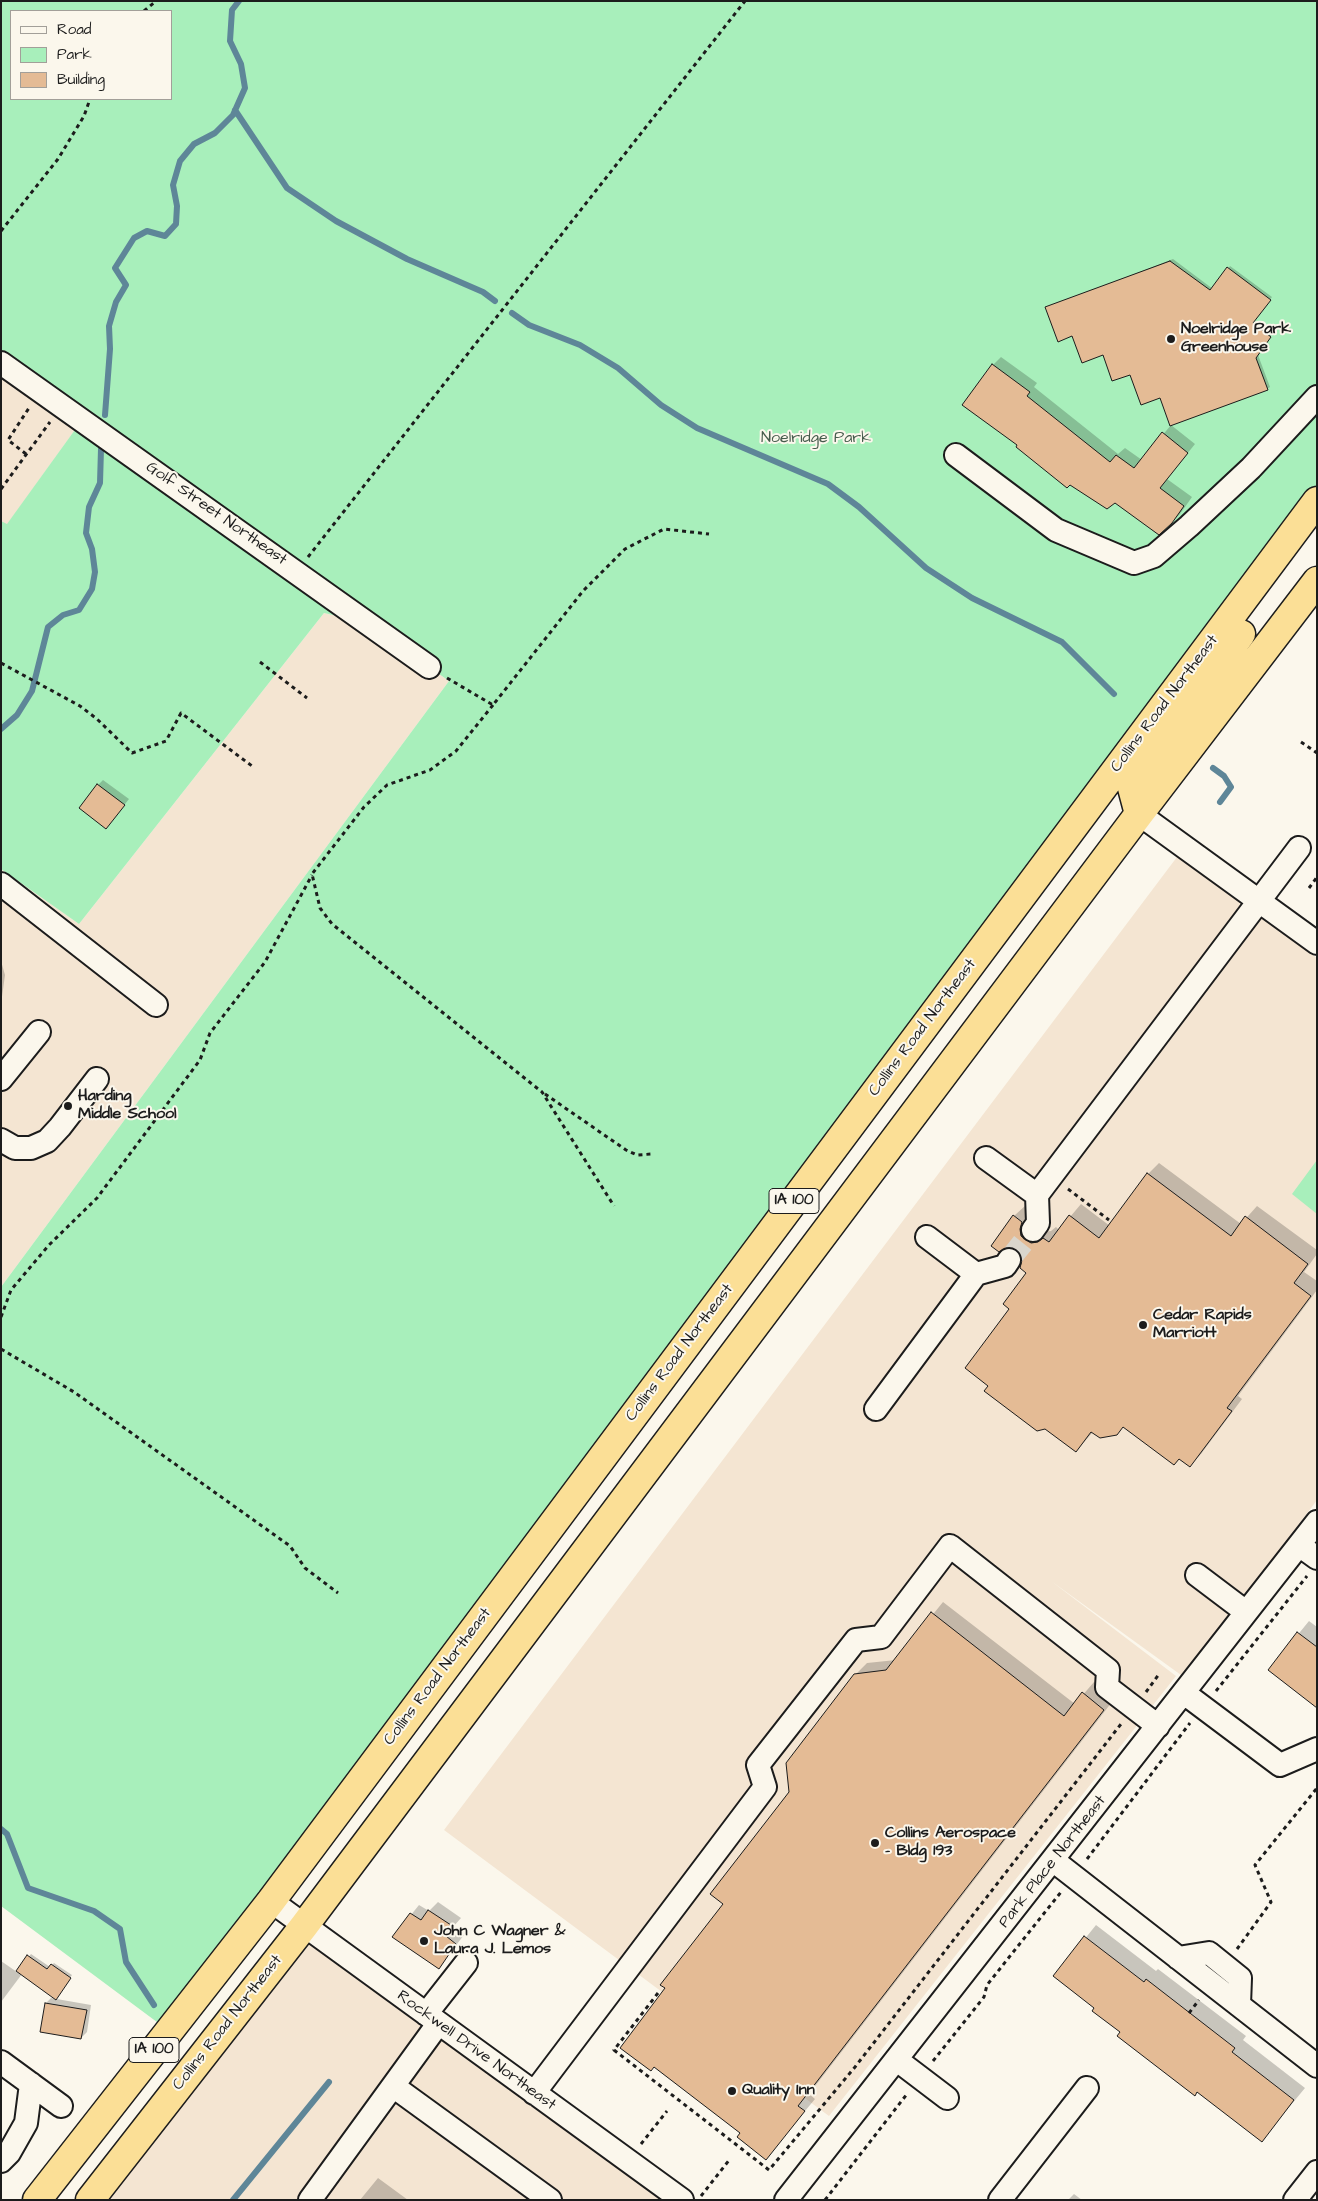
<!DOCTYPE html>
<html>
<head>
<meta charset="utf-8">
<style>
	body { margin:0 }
	#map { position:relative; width:1318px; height:2201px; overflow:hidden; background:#fbf7ec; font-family:"Architects Daughter",sans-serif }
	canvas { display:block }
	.frame { position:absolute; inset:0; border:2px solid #1c1c1c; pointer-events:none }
	.legend { position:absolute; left:10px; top:10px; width:162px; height:90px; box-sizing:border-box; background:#fbf7ec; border:1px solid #a29f99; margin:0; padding:6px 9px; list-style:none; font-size:15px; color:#1c1c1c }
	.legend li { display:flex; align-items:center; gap:10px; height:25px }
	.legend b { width:25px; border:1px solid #a29f99 }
</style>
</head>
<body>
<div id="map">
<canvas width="1318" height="2201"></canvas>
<div class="frame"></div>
<ul class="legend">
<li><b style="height:6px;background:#fbf7ec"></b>Road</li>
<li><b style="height:14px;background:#a8efbb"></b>Park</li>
<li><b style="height:14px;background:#e4bb95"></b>Building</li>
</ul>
</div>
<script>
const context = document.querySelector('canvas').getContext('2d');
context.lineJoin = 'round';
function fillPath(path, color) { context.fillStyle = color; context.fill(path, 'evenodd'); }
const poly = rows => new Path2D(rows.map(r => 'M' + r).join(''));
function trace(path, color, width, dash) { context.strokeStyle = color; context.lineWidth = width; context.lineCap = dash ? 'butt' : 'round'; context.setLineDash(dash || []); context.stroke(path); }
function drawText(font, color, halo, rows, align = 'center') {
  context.font = font + ' "Architects Daughter",sans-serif'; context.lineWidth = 4; context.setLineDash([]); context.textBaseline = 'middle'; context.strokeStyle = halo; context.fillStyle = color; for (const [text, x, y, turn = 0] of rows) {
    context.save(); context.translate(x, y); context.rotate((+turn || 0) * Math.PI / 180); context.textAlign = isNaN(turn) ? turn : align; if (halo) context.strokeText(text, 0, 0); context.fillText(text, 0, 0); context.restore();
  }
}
fillPath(poly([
	[1,363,82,420,7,525,1,521],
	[324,613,367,623,449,681,1,1287,1,869,79,924],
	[1177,857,1317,958,1317,1500,1257,1581,1181,1675,1051,1581,1176,1676,829,2116,444,1830],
	[304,1926,682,2200,90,2200]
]), '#f4e5d2');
fillPath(poly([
	[1,1,1317,1,1317,501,169,2031,1,1906,1,1287,449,681,367,623,324,613,79,924,1,869,1,521,7,524,82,420,1,363],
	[11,11,171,11,171,99,11,99],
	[1317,1160,1317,1214,1292,1194]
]), '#a8efbb');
fillPath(poly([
	[1173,259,1213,289,1230,266,1272,297,1254,321,1272,334,1258,355,1270,387,1267,389,1161,397,1104,354,1073,335,1047,308],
	[1001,357,1037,383,1034,387,1118,454,1125,448,1142,460,1171,425,1195,444,1167,479,1192,497,1180,514,1171,523,1115,502,1019,445,993,365],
	[103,780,129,799,111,822,98,785],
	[1,961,5,975,1,1004],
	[1159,1163,1241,1224,1257,1206,1317,1250,1317,1254,1304,1272,1317,1281,1317,1290,1238,1396,1242,1399,1201,1454,1190,1465,1124,1426,1116,1434,1093,1432,1076,1451,990,1386,1011,1308,1028,1272,1014,1216,1026,1205,1033,1210,1043,1232,1051,1231,1056,1227,1059,1230,1081,1204,1110,1226,1148,1174],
	[943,1602,1075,1704,1094,1682,1115,1698,809,2094,815,2099,766,2158,741,2133,667,1988,725,1903,791,1792,855,1675,867,1663,896,1660],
	[1309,1621,1317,1627,1317,1707,1269,1670],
	[438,1902,461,1918,453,1927,464,1935,439,1967,393,1937,419,1905,429,1911],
	[1096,1925,1156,1971,1158,1969,1246,2036,1243,2040,1305,2088,1262,2140,1122,2032,1096,2007,1055,1976],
	[31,1954,50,1967,54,1963,72,1975,58,1996,22,1974,1,2002,1,1961,17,1972],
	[51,1998,91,2005,87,2032,81,2038,46,2003],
	[378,2178,408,2200,360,2200],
	[1074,2194,1082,2200,1068,2200]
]), '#0003');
trace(poly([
	[235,110,287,188,336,221,407,259,483,292,495,301],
	[512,313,529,325,580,345,618,368,661,405,697,428,828,484,859,507,926,568,972,598,1062,642,1114,694],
	[105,415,110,349,109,326,116,302,126,285,115,268,134,238,147,231,165,236,176,224,177,206,173,185,180,161,194,144,215,133,233,115,245,88,241,64,230,41,232,10,239,1],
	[1,729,17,715,32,691,48,627,63,615,79,610,92,589,95,572,92,549,86,533,89,507,100,483,101,449],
	[1213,768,1224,776,1231,787,1220,802],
	[1,1829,7,1834,28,1888,94,1911,120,1929,126,1962,154,2005],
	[233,2200,329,2082]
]), '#5e8698', 6);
const building = poly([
	[1170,261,1210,290,1227,267,1271,300,1253,323,1271,337,1256,358,1268,390,1170,426,1160,398,1141,405,1130,375,1112,381,1103,355,1082,363,1072,336,1058,342,1045,307,1170,261],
	[992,364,1030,392,1027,396,1110,462,1116,455,1134,468,1162,432,1188,453,1160,488,1184,506,1172,523,1159,535,1115,503,1107,509,1070,485,1067,488,1016,447,1017,445,962,405,992,364],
	[97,784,125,805,106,829,79,808,97,784],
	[1147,1173,1231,1236,1245,1216,1308,1264,1294,1283,1311,1296,1227,1408,1232,1411,1190,1467,1179,1459,1174,1465,1123,1427,1117,1435,1100,1438,1091,1432,1076,1452,1045,1429,1037,1431,984,1391,988,1386,965,1368,1009,1309,1003,1304,1026,1273,1020,1268,1022,1260,1017,1249,1009,1247,999,1252,991,1246,1013,1215,1022,1222,1020,1229,1021,1236,1031,1243,1038,1242,1043,1238,1049,1242,1069,1215,1099,1238,1147,1173],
	[931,1612,1064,1716,1082,1692,1104,1710,798,2106,805,2111,766,2160,737,2137,740,2133,654,2067,651,2071,620,2048,665,1988,660,1985,723,1904,710,1894,789,1792,786,1763,854,1674,886,1670,931,1612],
	[1297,1632,1317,1647,1317,1708,1268,1670,1297,1632],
	[428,1910,454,1927,446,1936,456,1944,439,1969,392,1937,410,1913,421,1920,428,1910],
	[1084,1936,1144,1982,1146,1979,1235,2048,1232,2052,1294,2100,1262,2142,1197,2092,1195,2096,1117,2036,1120,2032,1092,2011,1094,2008,1053,1976,1084,1936],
	[27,1955,47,1969,51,1964,71,1978,56,2000,16,1971,27,1955],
	[45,2003,87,2010,81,2039,40,2032,45,2003]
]);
fillPath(building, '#e4bb95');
trace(building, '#1c1c1c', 1);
trace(poly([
	[1009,1260,1033,1230]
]), '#dad6cd', 22, [22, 11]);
const minor = poly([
	[1,363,429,667],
	[956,455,1056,530,1134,563,1154,556,1189,526,1251,468,1317,397],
	[1139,814,1317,943],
	[1,884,156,1005],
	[1,1079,39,1032],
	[1,1140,15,1148,31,1148,47,1141,60,1127,97,1079],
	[986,1158,1037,1195],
	[1033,1230,1038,1223,1037,1195,1299,848],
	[927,1237,976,1274],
	[876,1409,976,1274,1005,1266,1009,1260],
	[1299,1545,1317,1558],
	[1197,1575,1246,1612],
	[1184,1693,1280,1765,1317,1749],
	[1054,1861,1317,2066],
	[271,1901,682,2200],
	[1178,1958,1209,1953,1240,1978,1239,2005],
	[426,2014,466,1963],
	[897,2060,947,2098],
	[1,2062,61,2106],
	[393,2086,550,2200],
	[534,2093,765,1787,758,1765,856,1640,881,1637,950,1546,1108,1670,1107,1687,1158,1726],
	[1,2161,9,2153,26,2123,31,2084],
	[310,2200,438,2024],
	[786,2200,1317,1522],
	[1000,2200,1087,2088],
	[1295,2200,1317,2172]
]);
const highway = poly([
	[1139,814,1131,784,1241,634],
	[37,2200,271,1901,1317,501],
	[90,2200,304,1926,1139,814,1317,581]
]);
trace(minor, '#1c1c1c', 26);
trace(highway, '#1c1c1c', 31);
trace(poly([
	[144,11,156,1],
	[1,231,58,159,84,116,90,99],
	[26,454,8,440,29,408],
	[1,489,50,422],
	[308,557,745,1],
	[260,662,307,698],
	[1,663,80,706,97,719,132,753,166,741,181,713,252,766],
	[447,678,493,705,583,591,625,549,664,529,709,534],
	[493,705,456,751,430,770,387,785,364,807,312,874,320,908,332,924,542,1092,614,1206],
	[1301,742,1317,753],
	[1309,888,1317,877],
	[545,1094,626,1150,637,1155,652,1154],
	[1068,1189,1109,1220],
	[1,1317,11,1290,49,1245,97,1198,200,1060,210,1033,265,962,312,875],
	[1,1349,74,1392,290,1546,305,1568,338,1593],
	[1216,1691,1307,1576],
	[1146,1692,1159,1674],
	[1087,1859,1190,1723],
	[1237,1949,1271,1902,1255,1865,1317,1788],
	[658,1993,614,2050,769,2170,855,2067,1121,1724],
	[1189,2013,1199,2000],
	[933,2061,984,1997,987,1985,1061,1892],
	[641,2144,667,2111],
	[701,2196,730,2159],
	[825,2200,907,2094]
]), '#1c1c1c', 3, [4, 4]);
trace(minor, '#fbf7ec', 22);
trace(highway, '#fbdf96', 28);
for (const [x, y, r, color] of [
	[1171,339,5,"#1c1c1c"],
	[68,1106,5,"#1c1c1c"],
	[1143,1325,5,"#1c1c1c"],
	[875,1843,5,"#1c1c1c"],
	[424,1941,5,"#1c1c1c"],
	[732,2091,5,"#1c1c1c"]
]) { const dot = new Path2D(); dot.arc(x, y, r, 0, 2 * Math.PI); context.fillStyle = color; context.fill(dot); trace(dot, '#fbf7ec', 2); }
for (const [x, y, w] of [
	[794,1201,50],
	[154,2050,50]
]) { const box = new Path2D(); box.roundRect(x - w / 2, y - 12.5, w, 25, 4); context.fillStyle = '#fbf7ec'; context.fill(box); trace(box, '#1c1c1c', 1); }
drawText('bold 15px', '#1c1c1c', null, [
	["IA 100",794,1201],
	["IA 100",154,2050]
]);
drawText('bold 16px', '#1c1c1c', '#fbf7ec', [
	["Noelridge Park",1181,330],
	["Greenhouse",1181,348],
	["Harding",78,1097],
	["Middle School",78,1115],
	["Cedar Rapids",1153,1316],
	["Marriott",1153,1334],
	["Collins Aerospace",885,1834],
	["- Bldg 193",885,1852],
	["John C Wagner &",434,1932],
	["Laura J. Lemos",434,1950],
	["Quality Inn",742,2091]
], 'left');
drawText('16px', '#465b4c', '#fbf7ec', [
	["Noelridge Park",816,439]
]);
drawText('16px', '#1c1c1c', '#fbf7ec', [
	["Golf Street Northeast",216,514,35],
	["Collins Road Northeast",1165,704,-53],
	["Collins Road Northeast",923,1028,-53],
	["Collins Road Northeast",680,1353,-53],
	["Collins Road Northeast",438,1677,-53],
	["Park Place Northeast",1053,1862,-52],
	["Collins Road Northeast",228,2023,-52],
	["Rockwell Drive Northeast",476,2051,36]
]);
</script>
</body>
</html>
